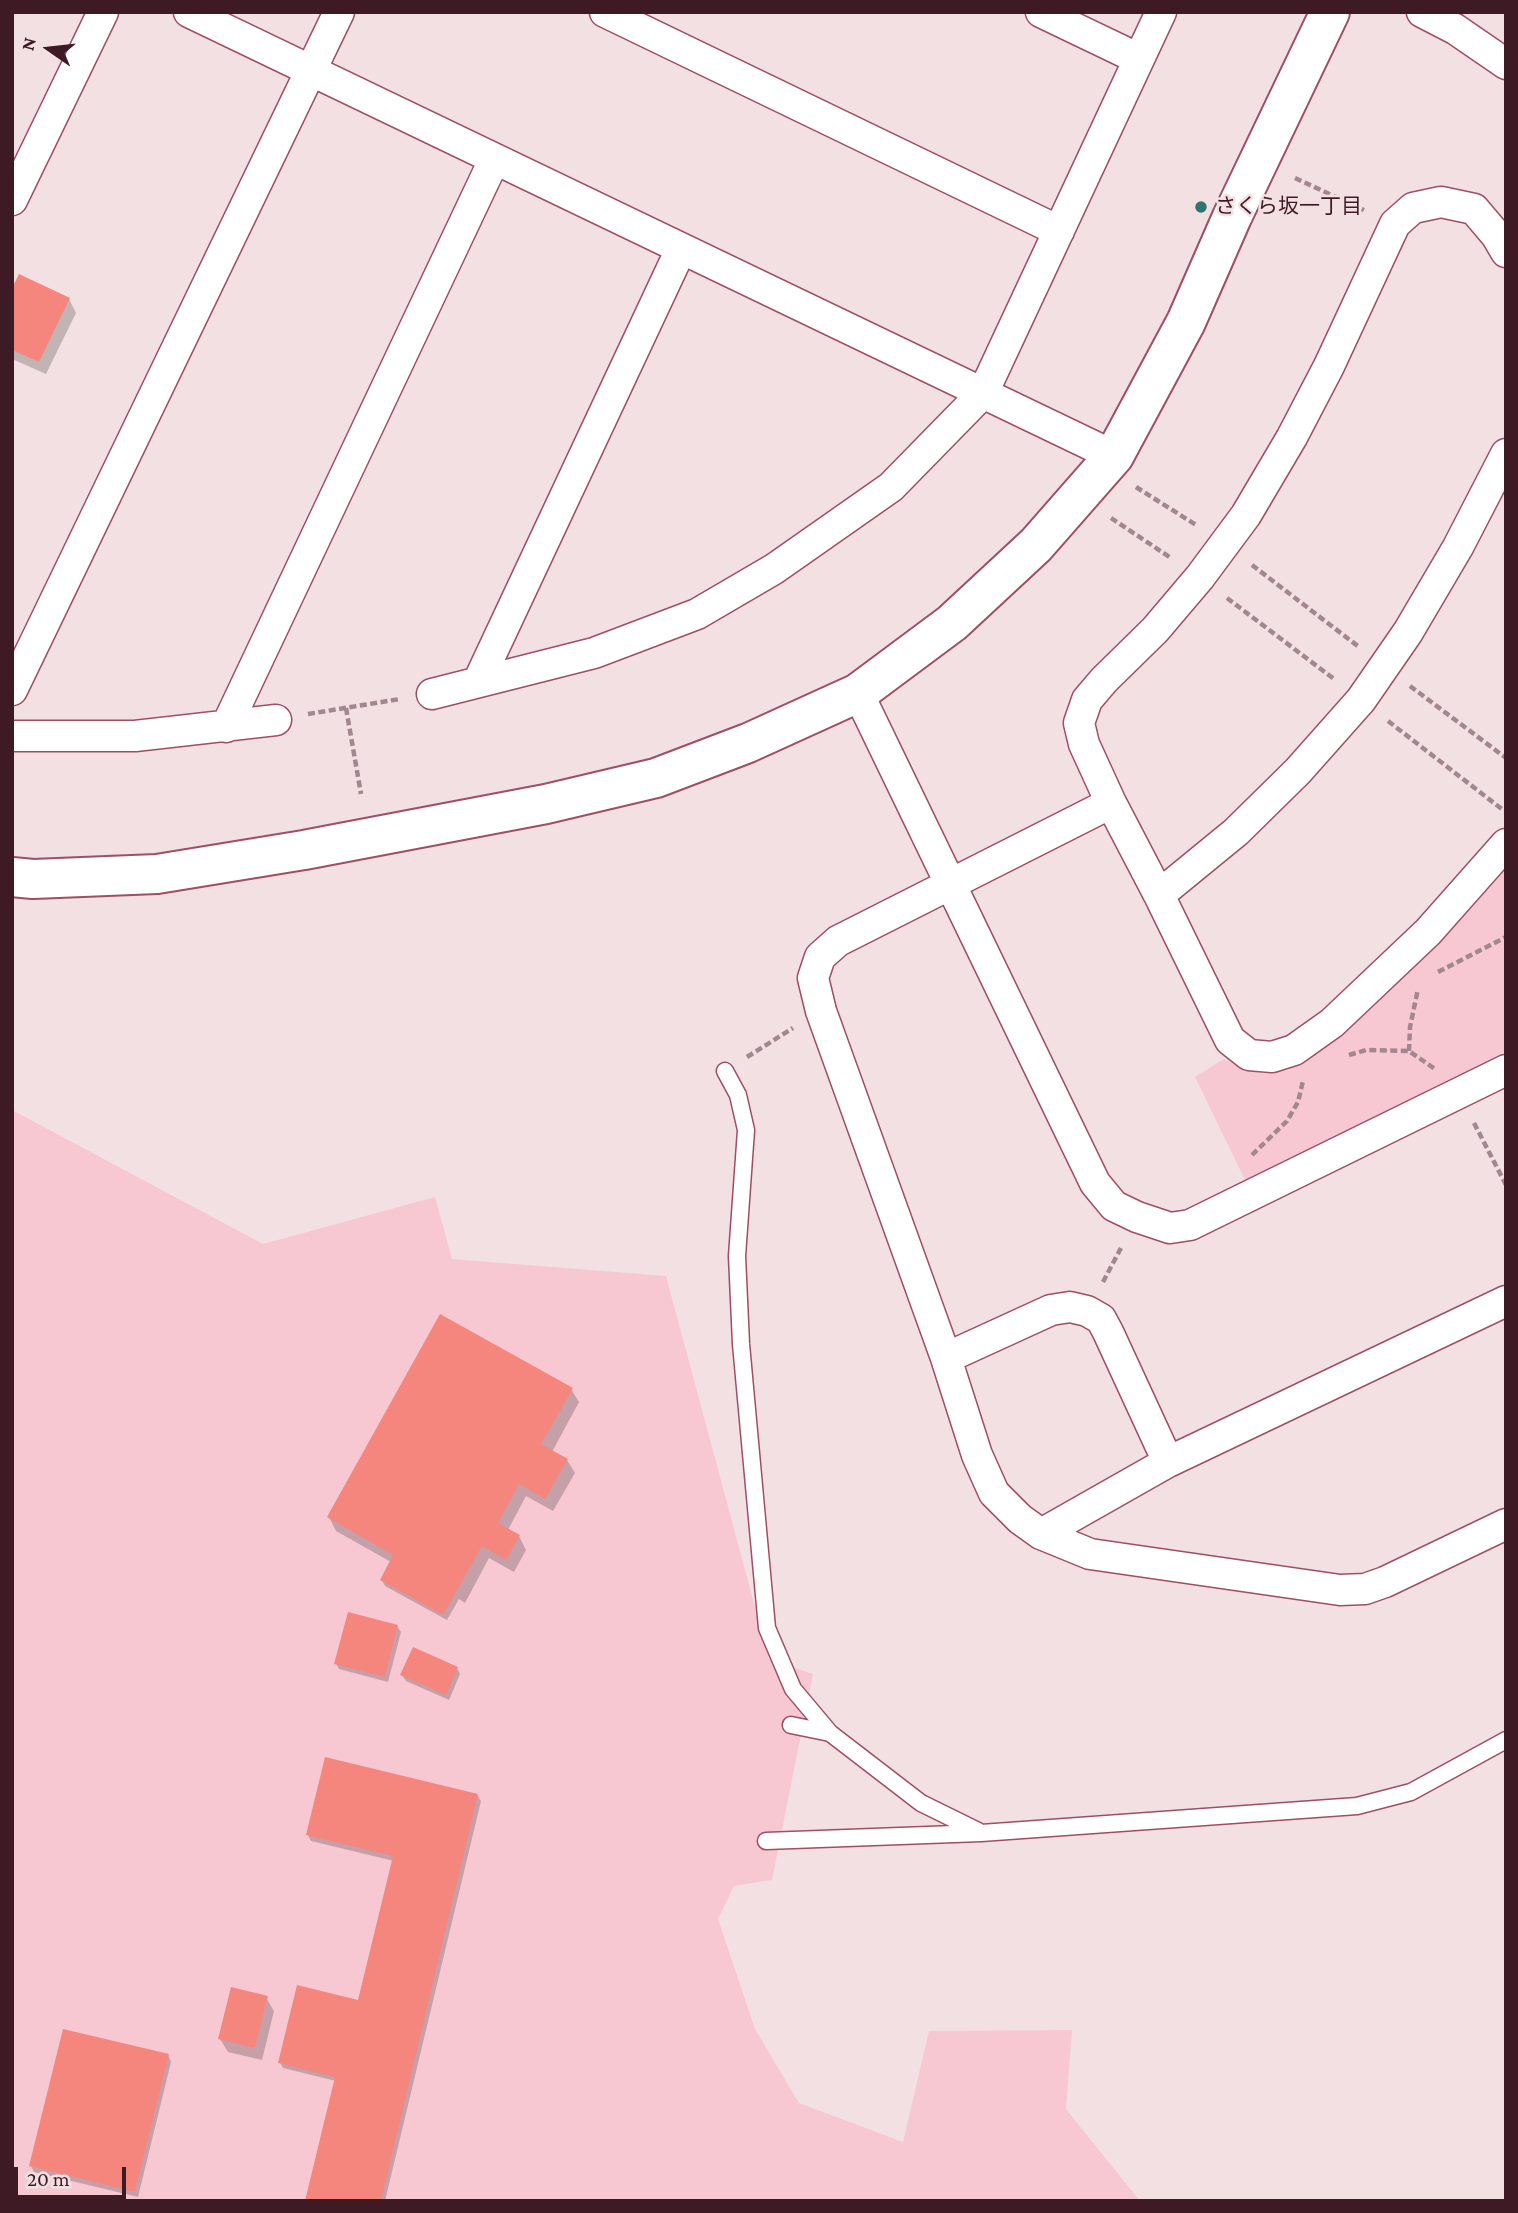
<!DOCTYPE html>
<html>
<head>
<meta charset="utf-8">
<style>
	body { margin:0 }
	#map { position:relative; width:1518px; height:2213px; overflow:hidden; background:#f3e0e3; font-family:"Crimson Pro",serif }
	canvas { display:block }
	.frame { position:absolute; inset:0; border:14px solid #3e1b24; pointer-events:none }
	.north { position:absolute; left:14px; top:14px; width:70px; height:70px; -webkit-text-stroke:5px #f3e0e3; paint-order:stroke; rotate:284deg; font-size:19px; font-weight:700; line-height:28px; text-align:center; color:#3e1b24 }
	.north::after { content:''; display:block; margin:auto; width:24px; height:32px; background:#3e1b24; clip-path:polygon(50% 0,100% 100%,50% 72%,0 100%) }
	.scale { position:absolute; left:14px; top:2167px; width:112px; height:32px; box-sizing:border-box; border:4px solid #3e1b24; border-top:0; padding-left:9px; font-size:21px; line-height:24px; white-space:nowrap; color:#3e1b24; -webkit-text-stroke:5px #f3e0e3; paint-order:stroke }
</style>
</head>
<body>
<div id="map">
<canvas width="1518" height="2213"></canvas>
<div class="frame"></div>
<div class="north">N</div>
<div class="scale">20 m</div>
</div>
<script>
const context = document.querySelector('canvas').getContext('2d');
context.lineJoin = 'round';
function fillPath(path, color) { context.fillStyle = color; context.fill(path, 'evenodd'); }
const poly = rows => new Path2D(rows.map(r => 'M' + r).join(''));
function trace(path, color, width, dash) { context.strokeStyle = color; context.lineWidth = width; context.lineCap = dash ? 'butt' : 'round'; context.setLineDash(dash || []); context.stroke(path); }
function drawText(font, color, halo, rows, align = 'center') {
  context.font = font + ' "Crimson Pro","Noto Sans JP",serif'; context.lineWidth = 5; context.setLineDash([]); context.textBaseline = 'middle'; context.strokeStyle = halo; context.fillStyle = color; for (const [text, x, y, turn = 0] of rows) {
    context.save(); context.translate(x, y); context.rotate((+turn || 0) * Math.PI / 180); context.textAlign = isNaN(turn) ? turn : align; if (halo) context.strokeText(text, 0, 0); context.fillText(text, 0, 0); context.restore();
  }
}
fillPath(poly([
	[1506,863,1506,1051,1245,1180,1195,1077,1224,1059,1243,1069,1266,1074,1288,1070,1336,1040,1435,945],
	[12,1110,263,1244,435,1197,452,1259,666,1276,769,1659,813,1674,772,1880,734,1886,718,1919,755,2029,799,2103,903,2142,929,2031,1072,2030,1066,2109,1140,2201,12,2201]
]), '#f8c8d2');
fillPath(poly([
	[12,293,69,299,76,313,46,374,12,359],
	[571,1389,579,1402,552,1452,567,1460,575,1473,553,1511,526,1496,508,1530,519,1536,526,1550,514,1572,489,1558,465,1603,459,1599,447,1620,385,1586,382,1580,391,1562,336,1531,329,1517],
	[397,1626,401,1632,388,1682,339,1669,336,1663],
	[457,1668,460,1674,449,1700,406,1681,402,1675],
	[477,1795,481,1801,385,2201,307,2201,336,2081,283,2068,280,2062,360,2002,394,1861,311,1841,308,1835],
	[266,1998,274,2011,262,2060,228,2052,220,2039],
	[168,2055,171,2062,138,2197,34,2172,31,2166]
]), '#0003');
fillPath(poly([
	[19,274,70,298,39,362,12,350,12,288],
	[440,1314,573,1388,541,1444,568,1459,545,1499,519,1484,498,1523,520,1535,506,1560,482,1546,443,1615,380,1580,393,1555,327,1517],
	[348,1612,398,1625,385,1677,334,1664],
	[413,1647,458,1667,446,1695,400,1675],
	[325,1757,478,1794,381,2201,305,2201,335,2077,278,2063,297,1985,358,2000,393,1856,306,1835],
	[231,1987,268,1996,255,2048,218,2039],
	[63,2029,169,2054,135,2192,29,2166]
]), '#f4867e');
const service = poly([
	[725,1071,738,1095,746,1130,737,1256,741,1344,767,1628,793,1689,830,1733],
	[791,1725,830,1733,921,1803,978,1831],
	[766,1841,981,1833,1357,1806,1411,1792,1506,1740]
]);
const minor = poly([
	[189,12,1114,456],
	[605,12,1059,231],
	[1041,12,1139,59],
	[1422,12,1455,29,1506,64],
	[12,200,103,12],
	[1506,252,1496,235,1474,209,1441,202,1413,208,1395,224,1329,366,1292,437,1246,515,1200,577,1155,630,1104,680,1087,700,1079,723,1084,744,1111,803,1159,895,1230,1040,1249,1055,1272,1057,1294,1050,1332,1023,1428,932,1506,844],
	[478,682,681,249],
	[12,690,339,12],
	[858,693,1095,1183,1114,1206,1137,1217,1170,1228,1190,1225,1506,1070],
	[432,694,594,653,697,614,774,569,891,487,983,393,1161,12],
	[226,727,494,160],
	[12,736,135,736,276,720],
	[1111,803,838,941,820,957,813,978,821,1011,946,1358,977,1455,994,1493,1020,1519,1041,1534,1090,1554,1340,1590,1365,1589,1385,1582,1506,1524],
	[1159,895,1236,832,1298,771,1361,700,1408,632,1458,547,1506,454],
	[946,1358,1051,1310,1070,1307,1087,1311,1101,1319,1108,1332,1168,1462],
	[1041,1534,1168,1462,1506,1301]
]);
const tertiary = poly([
	[12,877,33,879,157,874,304,850,546,804,656,778,748,743,858,693,952,623,1036,545,1114,456,1186,322,1232,217,1330,12]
]);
trace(service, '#9f4e63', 19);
trace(minor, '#9f4e63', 33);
trace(tertiary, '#9f4e63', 42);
trace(poly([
	[1295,178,1364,210],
	[1136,487,1196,525],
	[1111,518,1171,558],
	[1252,565,1359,647],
	[1227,598,1334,679],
	[1410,686,1506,758],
	[346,708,361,794],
	[308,714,400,699],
	[1388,721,1503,810],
	[1438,972,1506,937],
	[1409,1051,1410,1027,1418,989],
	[1349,1055,1366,1050,1409,1051,1435,1069],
	[747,1057,793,1028],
	[1474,1123,1506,1185],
	[1252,1155,1287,1121,1298,1102,1303,1081],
	[1103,1282,1122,1246]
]), '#a2888e', 4.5, [7, 3.5]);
trace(service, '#fff', 16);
trace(minor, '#fff', 30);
trace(tertiary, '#fff', 38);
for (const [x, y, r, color] of [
	[1201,207,7,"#2d756d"]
]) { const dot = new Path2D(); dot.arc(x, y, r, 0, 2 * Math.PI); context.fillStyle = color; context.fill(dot); trace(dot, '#f3e0e3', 2.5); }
drawText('21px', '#3e1b24', '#f3e0e3', [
	["さくら坂一丁目",1215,207]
], 'left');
</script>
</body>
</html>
